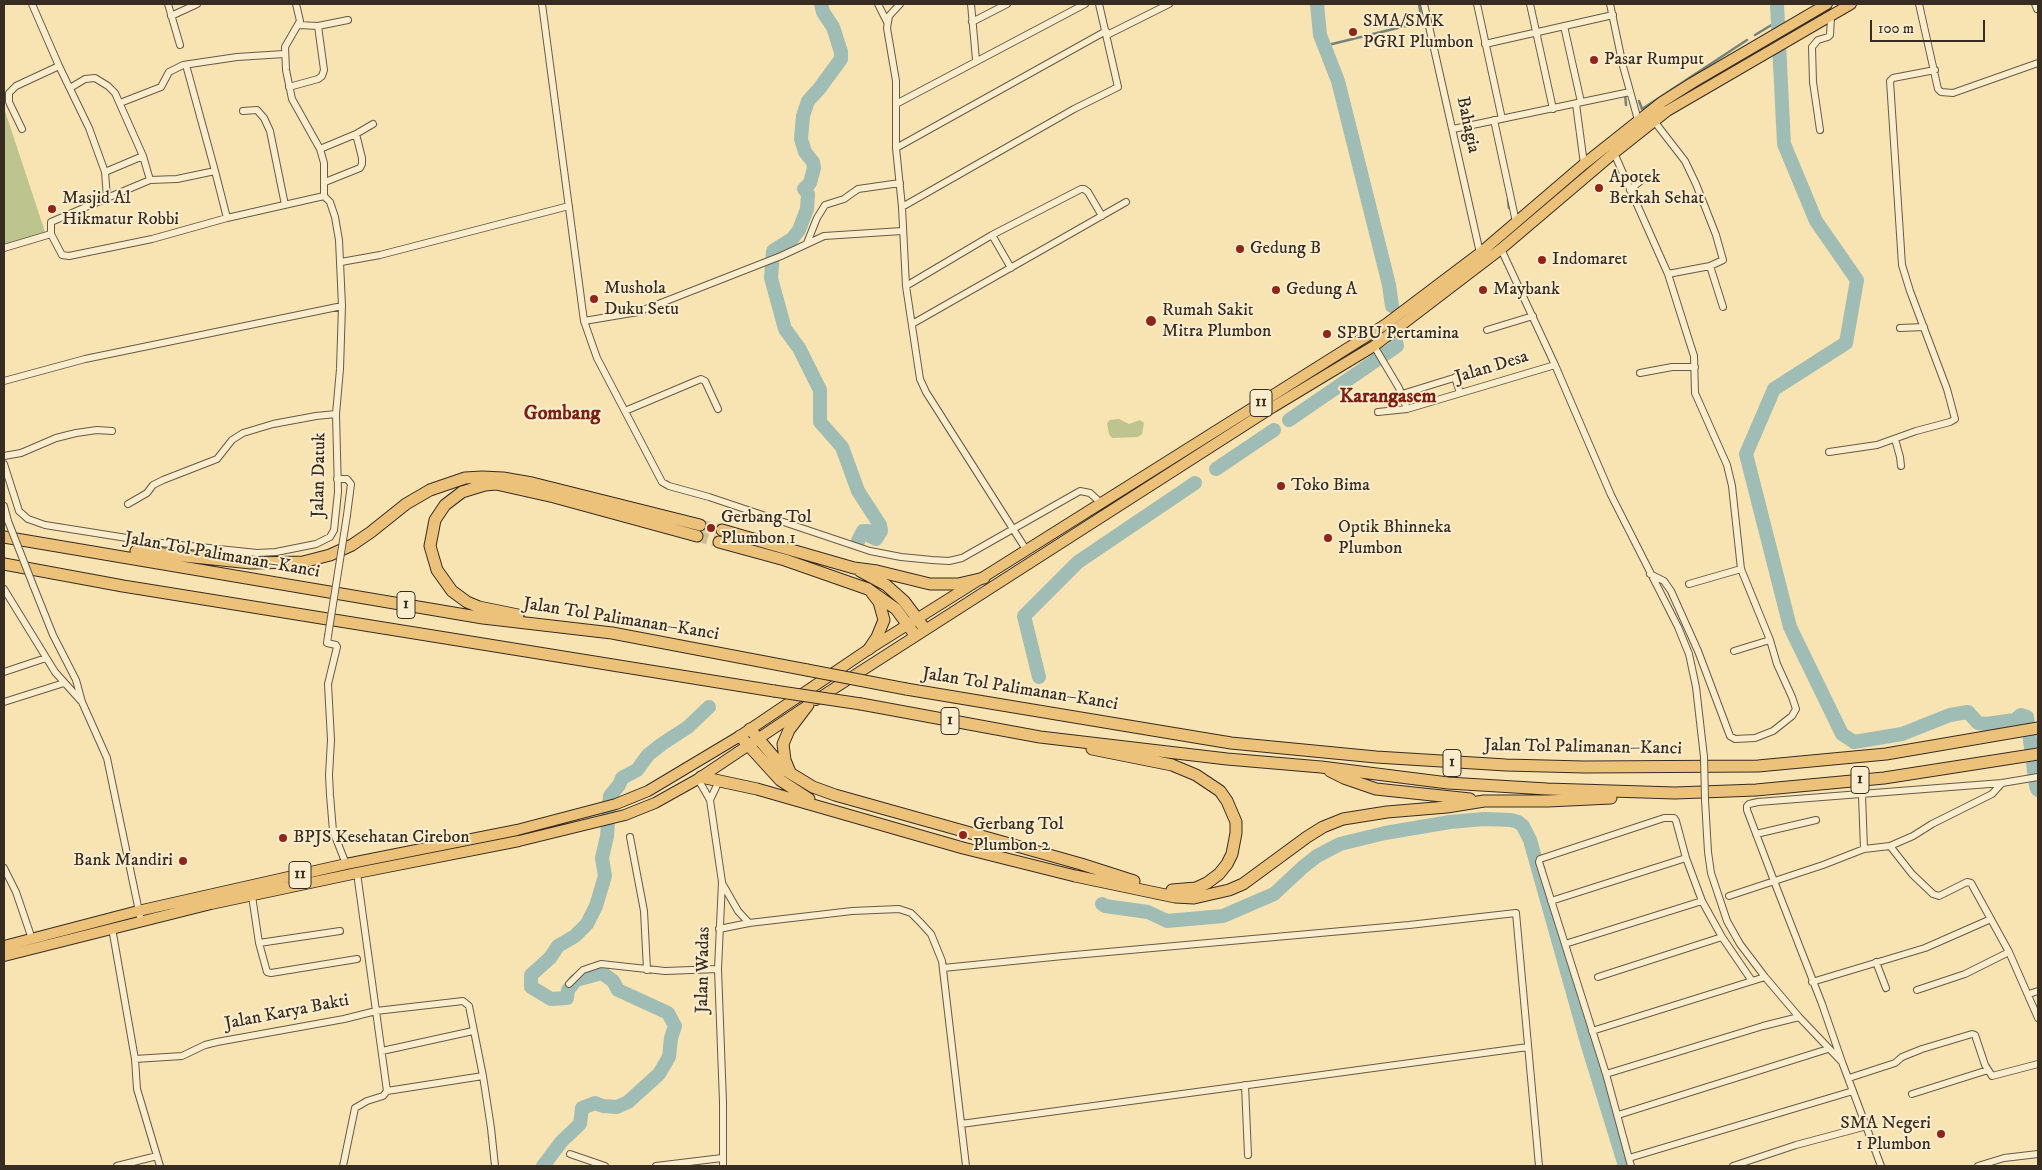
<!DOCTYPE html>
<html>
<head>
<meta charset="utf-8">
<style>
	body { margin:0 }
	#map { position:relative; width:2042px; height:1170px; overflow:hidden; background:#f8e3b3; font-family:"IM FELL DW Pica",serif }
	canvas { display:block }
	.frame { position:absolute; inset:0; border:5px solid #372c22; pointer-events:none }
	.scale { position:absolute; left:1870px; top:20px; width:115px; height:22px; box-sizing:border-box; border:2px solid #372c22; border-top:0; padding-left:6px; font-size:15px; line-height:18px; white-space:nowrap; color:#372c22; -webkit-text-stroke:4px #faedce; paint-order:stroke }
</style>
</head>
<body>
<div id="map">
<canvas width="2042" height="1170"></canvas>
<div class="frame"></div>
<div class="scale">100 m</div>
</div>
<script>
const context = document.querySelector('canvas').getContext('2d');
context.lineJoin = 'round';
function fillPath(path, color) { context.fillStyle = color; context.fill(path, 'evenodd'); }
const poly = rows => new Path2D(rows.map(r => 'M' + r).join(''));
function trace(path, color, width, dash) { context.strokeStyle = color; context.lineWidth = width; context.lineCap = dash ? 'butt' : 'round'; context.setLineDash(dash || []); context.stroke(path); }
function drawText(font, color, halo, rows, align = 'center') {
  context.font = font + ' "IM FELL DW Pica",serif'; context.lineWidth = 4; context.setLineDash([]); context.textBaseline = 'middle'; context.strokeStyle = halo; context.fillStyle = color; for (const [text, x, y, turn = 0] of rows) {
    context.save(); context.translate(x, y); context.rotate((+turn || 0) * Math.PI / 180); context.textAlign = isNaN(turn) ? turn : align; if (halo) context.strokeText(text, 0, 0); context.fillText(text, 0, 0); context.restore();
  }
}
fillPath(poly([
	[4,108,46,235,4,247],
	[1119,419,1129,424,1140,420,1144,423,1142,434,1138,437,1112,438,1109,434,1107,423,1110,420]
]), '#bdc48d');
trace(poly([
	[1755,35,1778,21],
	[1324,46,1422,22,1419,4],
	[1625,94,1626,105],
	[1639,101,1642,109,1747,40],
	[1508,200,1509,208]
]), '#75837a', 2.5);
trace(poly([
	[821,4,823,12,833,27,841,52,841,59,819,89,808,101,803,116,801,139,805,152,813,162,814,168,810,183,804,189,808,194,807,209,799,230,792,239,773,251,771,278,785,329,799,348,820,390,820,422,842,447,858,491,880,525,881,531,876,539,870,536,868,531,863,531,858,541],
	[1317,4,1320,35,1338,81,1389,285,1392,306],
	[1777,4,1784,144,1816,221,1857,280,1846,343,1774,389,1746,454,1790,627,1842,734,1854,742,1902,734,1950,715,1968,712,1978,723,1986,724,2015,720,2021,715,2027,717,2036,786,2038,790],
	[1289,420,1397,346,1396,341],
	[1216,469,1274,430],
	[1039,677,1024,616,1078,562,1195,483],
	[1102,904,1105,906,1148,912,1167,921,1223,916,1274,894,1303,867,1317,856,1340,844,1385,833,1450,822,1484,819,1511,820,1518,822,1523,826,1530,840,1588,1046,1625,1166],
	[543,1166,562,1141,580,1124,582,1108,595,1103,603,1106,617,1107,628,1102,659,1074,669,1057,671,1038,675,1026,668,1013,618,990,613,981,602,973,576,980,568,990,567,998,551,999,531,987,531,975,550,958,558,946,575,936,587,924,596,906,605,876,602,858,607,836,610,796,619,785,622,778,637,770,648,755,662,744,688,727,709,707]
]), '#9fbdb4', 14);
trace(poly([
	[700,525,722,530],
	[697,536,719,542]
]), '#d1be96', 11, [11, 5.5]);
const minor = poly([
	[32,4,59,66,89,128,105,172,107,198,51,222,51,234,62,255,69,256,152,239,227,218,324,196],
	[168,4,180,45],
	[296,4,300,21,285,47,286,70,292,99,320,149,324,163,324,196],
	[542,4,584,321,597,358,662,482,669,486,709,497,870,551,901,557,932,560,949,561,962,558,1080,491,1090,493,1101,503],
	[878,4,887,22],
	[900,4,889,16,887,28,896,81,896,148,902,207,906,286,920,379,926,392,1027,551],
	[971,4,976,60],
	[1424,4,1480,253],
	[1477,4,1502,119],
	[1530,4,1553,109],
	[1610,4,1623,66,1638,120],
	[1919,4,1938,89,1941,92,1953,93,2038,63],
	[2035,4,2037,9],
	[171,16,197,4],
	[972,22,1007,4],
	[299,25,318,26,348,20],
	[1564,26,1581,102],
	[1107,35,1169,4],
	[1485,44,1613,15],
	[186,65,215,171],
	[289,87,318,79,322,76,324,70,318,26],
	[70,88,85,79,95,78,108,86,115,93,143,156,150,180,177,179,215,171,227,218],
	[120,103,161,87,169,72,183,65,237,57,284,54],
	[896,104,1085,4],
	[1576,104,1584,164],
	[243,111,257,110,264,118,270,131,285,205],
	[1494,120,1516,222],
	[1654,121,1685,161,1696,184,1716,235,1723,260,1710,266,1723,307],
	[22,129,9,102,9,93,16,86,59,66],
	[1453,129,1630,92],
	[1820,130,1813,82,1812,47,1818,40,1828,37,1830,35,1831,17],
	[896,148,1106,31],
	[320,149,356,134,373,124],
	[1614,153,1668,274,1686,331,1694,356,1695,393,1727,465,1732,486,1741,569,1770,640,1734,651],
	[105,172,143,156],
	[325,182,360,168,362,164,362,158,356,134],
	[1630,190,1645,177],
	[107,198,150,180],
	[902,207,1074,109,1118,87,1099,4],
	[992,235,1011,268],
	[807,243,817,218,825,205,844,199,858,189,900,183],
	[4,248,51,234],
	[1501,249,1555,365,1611,495,1678,627,1689,654,1696,687,1704,757],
	[341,262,380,255,569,206],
	[1668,274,1710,266],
	[906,286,992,235,1081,189,1084,189,1088,192,1102,216],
	[584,321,638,312,781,256,824,236,902,231],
	[912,324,1126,202],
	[1900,328,1924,327],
	[1487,330,1533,316],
	[1374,346,1399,388,1407,409],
	[1640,373,1672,367,1695,367],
	[1455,377,1460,393],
	[4,381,85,359,342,306],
	[1402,394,1470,373],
	[625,411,701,379,705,381,718,409],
	[1378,412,1407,409,1555,365],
	[1895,439,1900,457,1901,466],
	[1829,452,1877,445,1916,431,1950,422,1955,419,1947,389,1910,291,1902,265,1890,81,1893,78,1935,70],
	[4,456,21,453,56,438,76,433,97,430,112,431],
	[4,464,19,511,28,519,45,525,152,542,257,553,276,552,316,544,330,537,334,530,338,492,336,414,340,369,342,306,339,240,335,217,330,202,324,196],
	[337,479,347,479,351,484,347,515],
	[128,504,147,493,153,485,163,480,217,459,232,440,243,433,273,424,316,416,336,414],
	[4,506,8,521],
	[1650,574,1664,581,1671,591,1698,651,1730,736,1735,739,1755,738,1773,731,1792,716,1796,709,1792,697,1777,664,1770,640],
	[1689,584,1741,569],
	[33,585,53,635,76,680,82,702,107,758,141,921],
	[4,589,55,672,81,701],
	[328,636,327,643,336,645,337,647,328,684,331,740,329,775,330,795,333,831,346,864],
	[4,672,46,658],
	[4,702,64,683],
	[698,779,710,800,722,882,718,969,723,1102,723,1166],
	[1862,795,1864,849],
	[710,800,719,781],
	[1705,800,1708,852,1711,873,1727,921,1740,944,1765,977,1799,1017,1842,1062,1881,1166],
	[1756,834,1816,820],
	[630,837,644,911,647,970],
	[1890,846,1912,874,1933,894,1939,896,1967,882,1971,883,2009,952,2038,1018],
	[4,868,16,892,32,939],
	[722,883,738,911,749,923],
	[252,896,259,943,267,972,271,973,357,959],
	[1729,896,1823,865,1864,849,1890,846,1913,836,1932,824,1992,794,2002,783],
	[1551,901,1686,858],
	[112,928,135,1059,137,1089,160,1166],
	[719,929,749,923,852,911,899,909,911,913,920,922,931,934,942,961,966,1166],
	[259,943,340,931],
	[1565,944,1702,901],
	[1876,962,1886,988],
	[943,968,1063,956,1409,925,1516,913,1539,1166],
	[1598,977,1722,937],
	[1812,982,1925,948,1991,919],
	[569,984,583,970,601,964,665,971,718,969],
	[1917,990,1965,974,2009,952],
	[2029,994,2038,991],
	[1592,1031,1765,977],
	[382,1051,473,1031],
	[135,1059,182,1056,205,1045,217,1042,344,1019,376,1011,463,1001,469,1006,483,1076,491,1128,495,1166],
	[1842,1062,1822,1004,1774,881,1747,810,1747,806,1749,804,1758,802,2002,783,2038,777],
	[1606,1074,1763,1026,1799,1017],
	[1849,1078,1895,1063,1902,1057,1922,1049,1972,1034,1975,1035,1985,1065,1992,1076,2038,1064],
	[1245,1085,1248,1155],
	[387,1091,483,1076],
	[1912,1094,1988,1070],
	[1618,1115,1828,1049],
	[961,1124,1528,1047],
	[570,1154,605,1166],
	[1629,1158,1853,1091],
	[117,1166,157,1156],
	[343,1166,355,1108,367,1101,383,1096,387,1091,357,873],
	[656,1166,722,1158],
	[1631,1166,1606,1074,1539,862,1540,859,1664,818,1674,818,1676,821,1686,858,1702,901,1722,937,1752,981],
	[1733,1166,1796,1145,1867,1126],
	[1978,1166,2004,1158,2038,1154]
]);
const trunk = poly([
	[816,700,1273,407,1374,346,1501,249,1614,153,1667,111,1851,4],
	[4,946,138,911,346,864,517,830,616,804,648,791,740,736,869,649,1386,324,1480,253,1584,164,1662,102,1692,83,1827,4],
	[4,956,211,904,357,873,519,841,625,815,655,803,698,779,804,708]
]);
const motorway = poly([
	[722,530,854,568,877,571,930,584,958,584,984,578],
	[4,537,483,618,612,633,807,670],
	[719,542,785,560,868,589,896,609,915,635],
	[136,551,251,563,303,562,330,555,352,545,371,532,406,504,430,490,465,478,482,477,503,478,532,483,700,525],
	[4,564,123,586,774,691],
	[860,571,886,585,904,601,925,629],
	[518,615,479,607,467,602,452,591,437,570,430,546,435,520,445,505,462,492,485,485,496,484,554,497,697,536],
	[869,649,877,637,884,620,879,602,872,593],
	[906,689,1231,743,1376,757,1506,765,1584,767,1758,766,1886,754,2038,728],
	[861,704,1040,737,1227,759,1321,767,1448,783,1547,789,1675,793,1756,790,1884,778,2038,754],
	[750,729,785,770,813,787,835,795,1081,864,1134,881],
	[740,736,780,780,809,799],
	[1092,749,1172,765,1196,775,1220,791,1227,801,1236,822,1236,833,1232,854,1227,864,1219,874,1207,883,1196,888,1172,890],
	[1330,771,1344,778,1376,789,1470,799],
	[790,772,785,760,783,744,789,730,808,705],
	[701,777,757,789,963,848,1075,876,1175,897,1194,898,1229,890,1243,884,1307,837,1323,827,1343,819,1387,812,1447,807,1484,801,1548,801,1611,798]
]);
trace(minor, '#675a46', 8);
trace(trunk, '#372c22', 12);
trace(motorway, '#372c22', 13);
trace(minor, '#faedce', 6);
trace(trunk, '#ecc27a', 10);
trace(motorway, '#ecc27a', 11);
const minorBridge = poly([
	[8,521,33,585],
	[328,636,347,515],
	[1704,757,1705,800]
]);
const motorwayBridge = poly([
	[807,670,906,689],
	[774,691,861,704]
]);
trace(minorBridge, '#675a46', 8, []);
trace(motorwayBridge, '#372c22', 13, []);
trace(minorBridge, '#faedce', 6);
trace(motorwayBridge, '#ecc27a', 11);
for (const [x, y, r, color] of [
	[1353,32,5,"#8f2418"],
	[1594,60,5,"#8f2418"],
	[1599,188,5,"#8f2418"],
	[52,209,5,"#8f2418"],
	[1240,249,5,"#8f2418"],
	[1542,260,5,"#8f2418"],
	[1276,290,5,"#8f2418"],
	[1483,290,5,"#8f2418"],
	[594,299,5,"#8f2418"],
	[1151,321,6,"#8f2418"],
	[1327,334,5,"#8f2418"],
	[1281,486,5,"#8f2418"],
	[711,528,5,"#8f2418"],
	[1328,538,5,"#8f2418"],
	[963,835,5,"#8f2418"],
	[283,838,5,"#8f2418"],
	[183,861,5,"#8f2418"],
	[1941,1134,5,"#8f2418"]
]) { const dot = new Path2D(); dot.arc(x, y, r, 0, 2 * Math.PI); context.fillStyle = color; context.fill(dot); trace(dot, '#faedce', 2); }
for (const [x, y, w] of [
	[1261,403,22],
	[406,605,18],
	[950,721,18],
	[1452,763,18],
	[1860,780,18],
	[300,875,22]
]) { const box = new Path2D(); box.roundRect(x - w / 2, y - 13.5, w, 27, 4); context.fillStyle = '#faedce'; context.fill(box); trace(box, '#372c22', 1); }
drawText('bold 16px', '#372c22', null, [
	["11",1261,403],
	["1",406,605],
	["1",950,721],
	["1",1452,763],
	["1",1860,780],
	["11",300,875]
]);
drawText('18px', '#372c22', '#faedce', [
	["SMA/SMK",1363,22],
	["PGRI Plumbon",1363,43],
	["Pasar Rumput",1604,60],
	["Apotek",1609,178],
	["Berkah Sehat",1609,199],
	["Masjid Al",62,199],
	["Hikmatur Robbi",62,220],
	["Gedung B",1250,249],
	["Indomaret",1552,260],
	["Mushola",604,289],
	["Duku Setu",604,310],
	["Gedung A",1286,290],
	["Maybank",1493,290],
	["Rumah Sakit",1162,311],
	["Mitra Plumbon",1162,332],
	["SPBU Pertamina",1337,334],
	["Toko Bima",1291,486],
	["Gerbang Tol",721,518],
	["Plumbon 1",721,539],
	["Optik Bhinneka",1338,528],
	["Plumbon",1338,549],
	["Gerbang Tol",973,825],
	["Plumbon 2",973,846],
	["BPJS Kesehatan Cirebon",293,838],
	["Bank Mandiri",173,861,"right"],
	["SMA Negeri",1931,1124,"right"],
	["1 Plumbon",1931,1145,"right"]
], 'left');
drawText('18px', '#372c22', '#faedce', [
	["Bahagia",1467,125,78],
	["Jalan Desa",1492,368,-17],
	["Jalan Datuk",320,475,-89],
	["Jalan Tol Palimanan–Kanci",222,556,10],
	["Jalan Tol Palimanan–Kanci",621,620,9],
	["Jalan Tol Palimanan–Kanci",1020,690,9],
	["Jalan Tol Palimanan–Kanci",1583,748,1],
	["Jalan Wadas",704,970,-89],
	["Jalan Karya Bakti",287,1013,-11]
]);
drawText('bold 20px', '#7a1f14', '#faedce', [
	["Karangasem",1388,398],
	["Gombang",562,415]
]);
</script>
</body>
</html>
